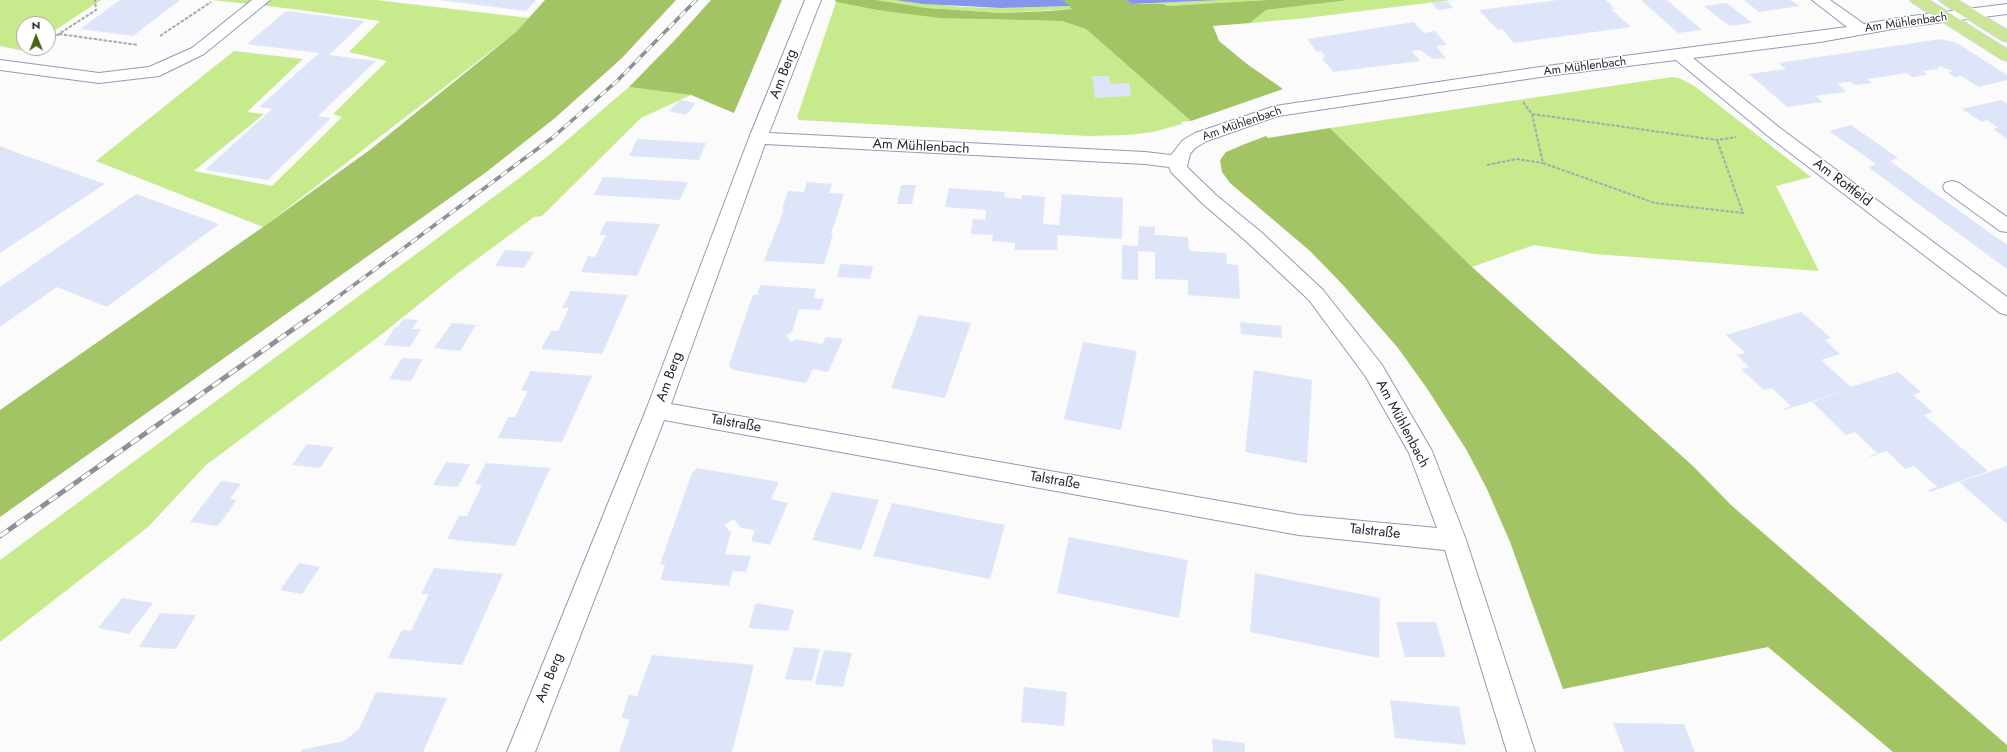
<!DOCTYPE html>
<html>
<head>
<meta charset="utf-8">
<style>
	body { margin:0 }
	#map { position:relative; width:2007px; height:752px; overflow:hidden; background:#fbfbfb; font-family:Jost,sans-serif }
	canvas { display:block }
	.north { position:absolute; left:16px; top:16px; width:40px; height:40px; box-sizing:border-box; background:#fff; border:1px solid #a8a9ae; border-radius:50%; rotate:359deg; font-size:11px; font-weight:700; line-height:16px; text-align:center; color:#252835 }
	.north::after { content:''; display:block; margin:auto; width:14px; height:18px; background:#4a6211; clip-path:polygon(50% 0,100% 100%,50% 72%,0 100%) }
</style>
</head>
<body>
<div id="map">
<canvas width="2007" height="752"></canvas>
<div class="north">N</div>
</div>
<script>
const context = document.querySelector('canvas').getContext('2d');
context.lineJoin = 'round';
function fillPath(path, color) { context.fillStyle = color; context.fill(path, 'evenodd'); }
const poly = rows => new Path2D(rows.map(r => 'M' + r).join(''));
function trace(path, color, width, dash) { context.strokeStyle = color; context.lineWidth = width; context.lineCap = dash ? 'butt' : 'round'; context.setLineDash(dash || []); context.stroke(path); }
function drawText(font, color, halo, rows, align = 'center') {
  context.font = font + ' Jost,sans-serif'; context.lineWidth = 3; context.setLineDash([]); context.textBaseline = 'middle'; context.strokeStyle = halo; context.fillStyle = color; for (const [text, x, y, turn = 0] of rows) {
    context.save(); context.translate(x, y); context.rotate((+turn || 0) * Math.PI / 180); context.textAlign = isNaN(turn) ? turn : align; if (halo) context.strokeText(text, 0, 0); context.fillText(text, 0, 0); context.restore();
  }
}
fillPath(poly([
	[0,0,101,0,48,35,48,24,24,24,24,48,28,48,24,51,0,46],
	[212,0,376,0,529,18,517,31,263,227,96,161,234,51,303,59,247,112,264,114,194,171,272,186,342,117,333,114,387,61,349,52,380,21,293,9],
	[876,0,895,0,962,7,1001,8,1070,6,1073,9,1001,13,927,8],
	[1222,0,1268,0,1167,6,1164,4,1131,4],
	[1349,0,1451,0,1306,18,1250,23,1266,10],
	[836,2,877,10,976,19,1062,21,1086,29,1191,121,1181,122,1182,124,1153,132,1127,135,1088,136,799,120,797,117],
	[1672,77,1679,78,1693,85,1811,177,1776,186,1819,271,1595,254,1534,245,1472,267,1330,128],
	[629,87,691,95,641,118,542,216,534,217,458,273,377,338,206,465,148,527,0,642,0,560,518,179,553,152]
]), '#c7ea8c');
fillPath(poly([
	[545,0,676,0,622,58,555,118,485,173,0,517,0,410,263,227,371,149,517,31],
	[711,0,782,0,734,113,691,95,629,87,674,41],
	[835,0,876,0,927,8,1001,13,1049,11,1072,9,1063,0,1126,0,1131,4,1164,4,1167,6,1268,0,1349,0,1266,10,1250,23,1213,26,1219,41,1247,64,1283,89,1191,121,1086,29,1062,21,940,18,877,10,836,2],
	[1330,128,1472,267,1694,467,1731,505,2007,745,2007,752,1893,752,1768,647,1563,689,1510,542,1487,489,1466,449,1426,387,1398,348,1343,285,1310,251,1230,183,1222,172,1220,160,1226,152,1245,144,1266,136,1268,138]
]), '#a2c465');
fillPath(poly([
	[895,0,1063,0,1070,6,1001,8,924,4],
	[1126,0,1222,0,1131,4]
]), '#8497ed');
fillPath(poly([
	[120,0,180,0,133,36,80,29],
	[439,0,536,0,526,11],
	[1558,0,1606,0,1615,9,1611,9,1631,27,1514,43,1502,29,1498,30,1479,10],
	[1641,0,1667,0,1702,30,1678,33],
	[1744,0,1791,0,1800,6,1759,12],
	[1447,1,1453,8,1438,10,1431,2],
	[1727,3,1752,23,1729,26,1704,6],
	[286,11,365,21,329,55,376,61,318,116,331,118,268,180,205,170,272,109,259,107,319,53,247,44],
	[1414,22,1424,33,1435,31,1447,45,1436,46,1446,58,1433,59,1420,50,1412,51,1420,61,1333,72,1322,58,1325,57,1321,51,1317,52,1307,39],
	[1941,39,1957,43,2007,75,2007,80,1979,87,1961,76,1955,77,1948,72,1953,71,1939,66,1938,69,1923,71,1927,75,1912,77,1907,73,1867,79,1872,83,1855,85,1850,82,1837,83,1846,92,1815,96,1823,102,1787,107,1749,74,1786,69,1778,63],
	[1092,76,1109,76,1111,84,1129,83,1131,96,1095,98],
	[680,100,682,100,696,103,686,115,669,111],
	[2001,100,2007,104,2007,139,1993,129,1998,128,1987,120,1982,122,1962,109],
	[1851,125,1898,158,1890,161,2007,245,2007,269,1868,167,1876,164,1829,131],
	[637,139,706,143,699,160,629,156],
	[0,146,18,153,105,184,0,253],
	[603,177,688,182,680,200,594,195],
	[807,182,832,184,829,193,844,194,831,234,833,234,824,264,764,261,784,209,782,209,788,191,804,192],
	[901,185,916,185,912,204,897,204],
	[949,188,1005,192,1004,197,1021,199,1022,195,1045,197,1043,224,1059,225,1062,194,1123,198,1122,239,1058,235,1057,250,1015,250,1015,243,992,241,993,235,971,234,973,219,985,220,986,210,945,207],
	[136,194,219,224,107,307,57,287,0,327,0,287],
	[606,221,660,224,637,276,581,272,588,256,595,257,606,235,599,235],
	[1139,226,1155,227,1155,235,1188,237,1189,251,1226,253,1227,264,1238,265,1240,299,1188,295,1188,280,1155,279,1155,252,1138,251,1138,280,1122,279,1122,245,1138,246],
	[505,250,534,252,524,268,495,266],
	[840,264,873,266,870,279,837,277],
	[760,285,816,289,814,298,824,299,821,310,799,309,792,332,786,335,791,342,796,339,822,344,826,337,843,339,828,372,813,369,806,383,734,370,730,368,729,364,753,295,757,295],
	[571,291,628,295,602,354,541,349,551,331,558,331,569,308,562,308],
	[1801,312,1831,338,1825,340,1840,354,1821,360,1851,387,1898,372,1921,392,1913,395,1933,412,1924,415,1988,471,1930,492,1928,490,1937,487,1914,466,1905,469,1887,451,1870,457,1869,456,1877,453,1855,432,1846,435,1812,402,1854,388,1784,410,1783,409,1791,406,1772,388,1764,390,1741,369,1749,367,1737,355,1745,353,1726,335],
	[919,315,971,323,945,398,891,388],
	[403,319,418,320,412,329,421,329,410,347,384,345,395,327,397,328],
	[1240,322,1281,326,1282,338,1241,334],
	[452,323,476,325,460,351,434,348],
	[1083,342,1137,351,1121,430,1064,419],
	[402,358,423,359,411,381,389,379],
	[1254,370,1312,380,1307,463,1245,452],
	[531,371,592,376,562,442,498,438,508,417,515,417,528,391,521,390],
	[307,444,334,447,320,468,292,465],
	[446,462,470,464,458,487,433,485],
	[486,463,550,468,515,546,447,539,459,516,467,516,482,485,475,484],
	[2007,466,2007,524,1959,482],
	[697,468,779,482,771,499,788,503,770,545,751,541,755,530,741,528,734,519,724,525,731,533,725,554,751,556,746,572,733,571,729,586,660,580,665,565,660,564,692,473],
	[221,481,241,484,230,499,237,500,218,526,190,522],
	[832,492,879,500,861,550,812,540],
	[892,503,1005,525,990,579,873,556],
	[1069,537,1188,560,1179,618,1057,593],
	[299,563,320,567,302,594,280,590],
	[434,568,503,574,462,665,388,658,402,630,411,631,429,594,421,594],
	[1255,573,1380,598,1379,658,1250,632],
	[122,598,153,603,129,634,98,628],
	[756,603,794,610,788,631,748,628],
	[160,613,196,615,176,649,139,647],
	[1396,622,1436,622,1446,657,1405,657],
	[794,647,820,649,812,681,785,679],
	[824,650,852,653,843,687,815,684],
	[652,655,754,665,732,752,619,752,630,719,621,718,629,695,637,696],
	[1024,687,1067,692,1064,726,1021,722],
	[376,692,447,698,423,752,301,752,301,750,344,741,359,729],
	[1390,700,1459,707,1466,745,1395,738],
	[1613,723,1684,724,1695,752,1624,752],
	[1212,739,1245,743,1245,752,1213,752]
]), '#dfe5f9');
const minor = poly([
	[252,0,270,0,204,54,159,76,99,83,0,70,0,60,99,73,149,67,192,48,252,0],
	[805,0,821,0,769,133,1145,152,1171,155,1183,140,1195,133,1275,106,1547,66,1847,27,1812,0,1830,0,1864,24,1904,17,2007,4,2007,14,1904,27,1820,42,1693,58,1780,128,2007,297,2007,315,2000,313,1768,136,1676,60,1547,76,1278,116,1207,141,1195,148,1190,154,1187,167,1216,195,1261,232,1323,290,1382,365,1432,451,1466,540,1535,752,1507,752,1445,550,1299,535,664,420,535,752,507,752,646,410,749,138,805,0],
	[765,144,1145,164,1169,167,1171,172,1202,203,1247,242,1309,300,1366,377,1409,453,1437,528,1299,515,671,404,765,144],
	[1952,181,1959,183,2007,217,2007,232,2000,231,1945,191,1943,187,1945,183,1952,181]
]);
const major = poly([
	[1910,0,1929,0,2007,49,2007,61,2001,59,1913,3,1910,0],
	[1939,0,1958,0,2007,30,2007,42,2001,40,1942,3,1939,0]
]);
trace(minor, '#929ab9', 2);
trace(major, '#d8d8db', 2);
trace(poly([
	[59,34,138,45],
	[160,36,211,2],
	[48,41,96,10,95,0],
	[1523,102,1532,114,1717,140,1736,137],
	[1532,114,1543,163,1655,203,1743,213,1717,140],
	[1487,165,1517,159,1543,163]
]), '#a8a9ae', 2, [3.5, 1.5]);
fillPath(minor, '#fff');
fillPath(major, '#cce697');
const railFar1 = poly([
	[308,319,552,138,617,81,696,0]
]);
const rail = poly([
	[0,536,309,318]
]);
trace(railFar1, '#8e9097', 3.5);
trace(rail, '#8e9097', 5);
trace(railFar1, '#fff', 2.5, [8]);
trace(rail, '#fff', 3.5, [10]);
drawText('12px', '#252835', '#fff', [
	["Am Mühlenbach",1906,23,-8],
	["Am Mühlenbach",1585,67,-7],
	["Am Mühlenbach",1242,124,-19]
]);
drawText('14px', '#252835', '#fff', [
	["Am Berg",784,74,-69],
	["Am Mühlenbach",921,147,3],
	["Am Rottfeld",1842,183,37],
	["Am Berg",670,377,-70],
	["Talstraße",736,424,10],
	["Am Mühlenbach",1402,424,62],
	["Talstraße",1055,481,10],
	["Talstraße",1375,532,6],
	["Am Berg",550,678,-68]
]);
</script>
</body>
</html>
